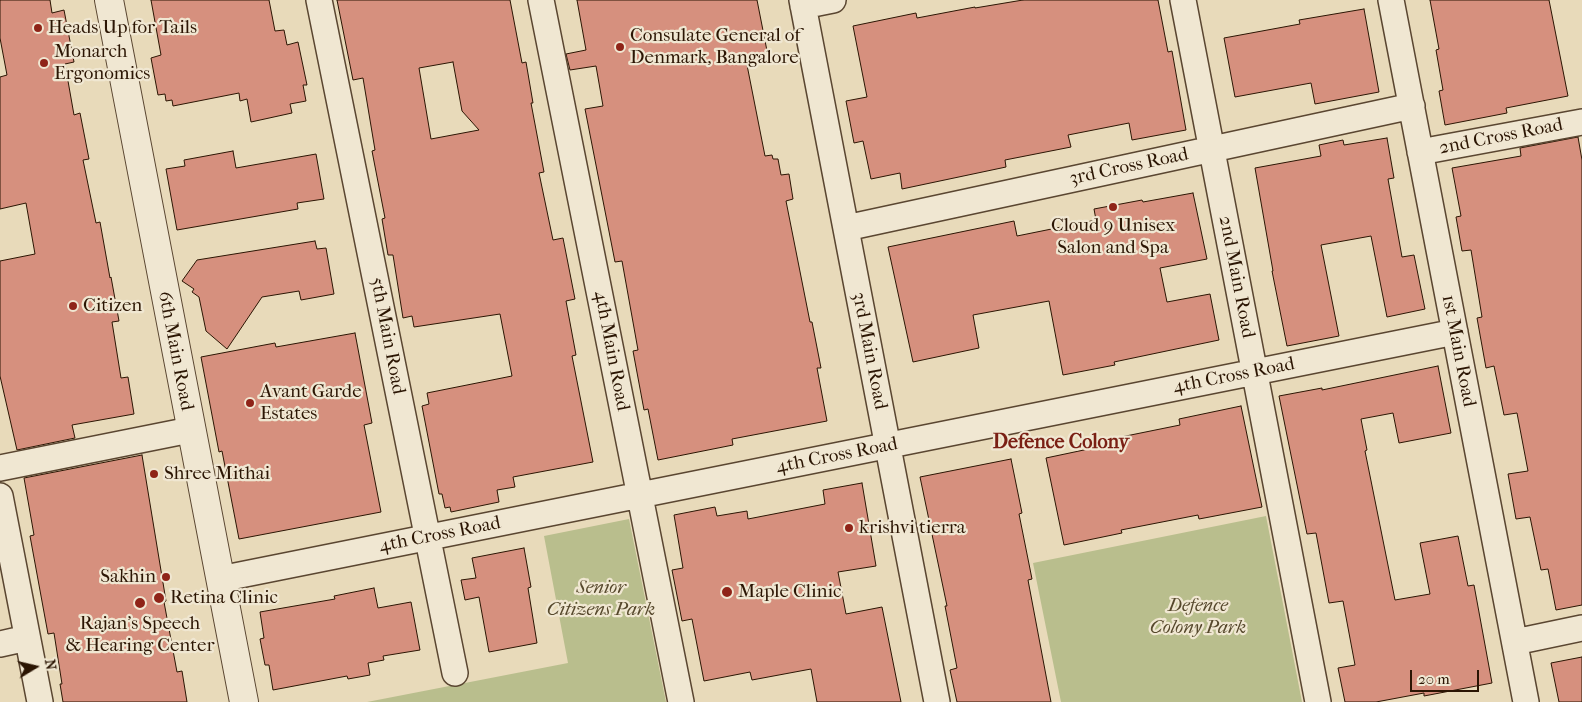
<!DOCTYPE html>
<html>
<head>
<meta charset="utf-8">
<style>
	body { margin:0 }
	#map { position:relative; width:1582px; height:702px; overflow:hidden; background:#e8daba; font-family:"IM FELL French Canon",serif }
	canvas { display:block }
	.north { position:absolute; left:10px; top:642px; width:50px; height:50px; -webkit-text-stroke:4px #f0e7d2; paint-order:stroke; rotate:81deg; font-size:14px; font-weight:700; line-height:20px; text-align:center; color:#2b1503 }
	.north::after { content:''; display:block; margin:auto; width:18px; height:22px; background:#2b1503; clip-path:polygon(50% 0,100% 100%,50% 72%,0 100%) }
	.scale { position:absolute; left:1410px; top:670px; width:69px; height:22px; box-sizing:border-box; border:2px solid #2b1503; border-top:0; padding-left:6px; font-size:15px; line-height:18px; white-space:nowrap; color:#2b1503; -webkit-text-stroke:4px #f0e7d2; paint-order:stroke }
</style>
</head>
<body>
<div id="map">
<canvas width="1582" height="702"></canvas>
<div class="north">N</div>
<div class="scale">20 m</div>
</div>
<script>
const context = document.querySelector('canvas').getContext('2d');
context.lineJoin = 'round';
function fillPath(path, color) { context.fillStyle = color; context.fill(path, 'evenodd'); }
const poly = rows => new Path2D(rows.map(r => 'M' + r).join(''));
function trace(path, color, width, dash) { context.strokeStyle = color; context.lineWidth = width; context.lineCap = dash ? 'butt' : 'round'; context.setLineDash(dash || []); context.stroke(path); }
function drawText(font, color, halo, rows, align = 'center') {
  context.font = font + ' "IM FELL French Canon",serif'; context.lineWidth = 4.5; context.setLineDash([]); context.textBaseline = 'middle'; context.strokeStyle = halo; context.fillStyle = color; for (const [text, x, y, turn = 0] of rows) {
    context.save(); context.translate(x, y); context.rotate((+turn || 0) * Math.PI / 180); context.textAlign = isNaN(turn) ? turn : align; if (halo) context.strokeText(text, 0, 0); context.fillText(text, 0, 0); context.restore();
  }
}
fillPath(poly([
	[1266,516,1302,702,1061,702,1033,563],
	[629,519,666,702,367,702,568,663,544,536]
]), '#b9be8d');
const building = poly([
	[0,0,50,0,52,13,64,10,74,62,65,64,74,115,80,113,89,159,83,160,96,223,100,222,110,278,111,277,119,321,112,322,121,378,128,377,134,414,72,425,75,438,17,450,0,376,0,261,35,254,26,203,0,209,0,77,7,75,0,38,0,0],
	[151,0,269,0,275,31,284,30,287,45,298,42,307,85,303,85,306,101,290,104,292,113,251,122,247,99,240,101,239,93,173,106,172,100,166,101,165,94,158,95,151,58,161,55,151,0],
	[337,0,510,0,522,63,526,62,533,103,531,103,544,172,539,173,553,240,563,238,575,299,566,301,576,355,572,356,593,462,513,477,515,487,497,490,499,502,451,512,450,507,445,508,442,494,439,494,422,406,429,404,427,393,512,376,500,314,414,327,412,316,403,318,393,255,388,255,382,219,385,218,372,151,375,150,363,78,353,80,337,0],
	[453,62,462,111,479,130,431,139,419,68,453,62],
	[577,0,757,0,769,61,747,65,765,156,772,155,773,159,778,159,781,175,789,174,793,199,786,201,810,322,812,322,821,368,817,368,827,421,732,439,733,445,658,460,648,409,644,410,633,351,638,350,622,261,615,262,585,109,603,106,596,66,570,70,566,54,586,50,577,0],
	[1023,0,1158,0,1168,52,1172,51,1186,130,1132,140,1129,123,1068,135,1071,147,1005,160,1006,167,902,189,900,173,871,179,863,141,854,143,846,101,867,97,853,26,916,13,917,18,975,7,975,8,1023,0],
	[1430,0,1549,0,1568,96,1506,108,1507,113,1445,125,1439,91,1443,90,1436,50,1439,49,1430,0],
	[1364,9,1379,92,1315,104,1311,83,1235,97,1224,38,1300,24,1299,20,1364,9],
	[1578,137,1582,160,1582,605,1556,610,1548,569,1541,570,1530,517,1516,519,1508,474,1528,471,1517,413,1504,415,1494,366,1486,368,1477,318,1482,317,1471,250,1462,251,1456,217,1461,216,1452,168,1521,156,1520,148,1578,137],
	[1387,138,1394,178,1388,179,1402,257,1414,255,1425,309,1387,317,1371,236,1321,245,1339,336,1287,346,1272,271,1273,271,1255,168,1321,156,1319,145,1343,140,1344,145,1387,138],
	[233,151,236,168,316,154,324,199,297,203,298,209,177,230,166,169,185,166,184,160,233,151],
	[1193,193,1207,259,1160,268,1167,302,1210,294,1219,340,1114,362,1115,365,1063,375,1049,301,973,315,979,348,913,362,888,247,1014,221,1017,236,1096,220,1094,209,1142,200,1143,202,1193,193],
	[315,241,317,249,326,248,334,294,301,300,299,291,262,297,227,349,206,331,199,297,192,292,194,289,182,281,197,260,315,241],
	[355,333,372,423,364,425,381,512,239,539,222,451,219,452,201,357,275,343,276,347,355,333],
	[1438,366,1451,433,1399,443,1393,413,1361,419,1367,450,1365,451,1395,600,1430,594,1420,543,1458,536,1468,586,1474,585,1492,683,1424,696,1424,693,1376,702,1345,702,1338,668,1355,665,1343,601,1329,603,1316,533,1307,534,1279,396,1322,388,1322,390,1438,366],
	[1241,406,1262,507,1199,519,1198,515,1121,530,1122,533,1064,545,1046,458,1117,443,1116,438,1180,425,1179,419,1241,406],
	[142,455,166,601,164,602,177,672,182,671,187,702,63,702,60,684,62,684,54,633,48,634,30,536,34,535,24,478,142,455],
	[1011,459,1022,513,1019,514,1032,579,1028,580,1051,702,957,702,950,670,957,668,945,606,947,606,920,477,1011,459],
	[862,483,876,566,838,572,846,614,882,607,901,702,817,702,811,669,752,680,750,672,704,681,692,619,682,621,672,570,683,568,674,515,715,507,717,516,747,511,748,519,825,504,823,490,862,483],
	[524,548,531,587,528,588,537,643,489,652,479,597,465,600,461,580,476,578,472,558,524,548],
	[374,588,378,608,411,602,420,650,383,656,384,660,368,663,370,675,348,679,347,676,273,690,269,665,265,665,260,639,264,638,260,612,335,599,334,596,374,588],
	[1582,657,1582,702,1559,702,1551,663,1582,657]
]);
fillPath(building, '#d6907e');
trace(building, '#2b1503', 1);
const minor = poly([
	[319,0,455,673],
	[541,0,681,702],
	[802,0,937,702],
	[1183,0,1318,702],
	[1391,0,1526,702],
	[803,6,833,0],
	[1420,152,1582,122],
	[846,228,1412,106],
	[0,468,190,430],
	[0,496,40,702],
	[220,579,1455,332],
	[1515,642,1582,628],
	[0,644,27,638]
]);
const tertiary = poly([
	[109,0,244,702]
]);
trace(minor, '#5a4631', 28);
trace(tertiary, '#5a4631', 30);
trace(minor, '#f0e7d2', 25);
trace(tertiary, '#f0e7d2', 28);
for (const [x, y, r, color] of [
	[38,28,5,"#8f2418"],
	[620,47,5,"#8f2418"],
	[44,63,5,"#8f2418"],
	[1113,207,5,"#8f2418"],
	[73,306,5,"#8f2418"],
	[250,403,5,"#8f2418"],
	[154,474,5,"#8f2418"],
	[849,528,5,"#8f2418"],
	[166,577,5,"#8f2418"],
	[727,592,6,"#8f2418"],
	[159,598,6,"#8f2418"],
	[140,603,6,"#8f2418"]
]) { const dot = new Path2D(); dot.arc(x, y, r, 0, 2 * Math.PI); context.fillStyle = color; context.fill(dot); trace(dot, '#f0e7d2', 2); }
drawText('19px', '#2b1503', '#f0e7d2', [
	["Heads Up for Tails",48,28],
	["Consulate General of",630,36],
	["Denmark, Bangalore",630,58],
	["Monarch",54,52],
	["Ergonomics",54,74],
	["Cloud 9 Unisex",1113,226,"center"],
	["Salon and Spa",1113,248,"center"],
	["Citizen",83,306],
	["Avant Garde",260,392],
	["Estates",260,414],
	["Shree Mithai",164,474],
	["krishvi tierra",859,528],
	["Sakhin",156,577,"right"],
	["Maple Clinic",738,592],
	["Retina Clinic",170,598],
	["Rajan's Speech",140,624,"center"],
	["& Hearing Center",140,646,"center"]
], 'left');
drawText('19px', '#2b1503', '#f0e7d2', [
	["2nd Cross Road",1501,137,-11],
	["3rd Cross Road",1129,167,-12],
	["2nd Main Road",1236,277,79],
	["5th Main Road",387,336,79],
	["6th Main Road",175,351,79],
	["4th Main Road",611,351,79],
	["3rd Main Road",869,351,79],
	["1st Main Road",1458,351,79],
	["4th Cross Road",1234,376,-11],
	["4th Cross Road",837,456,-11],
	["4th Cross Road",440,535,-11]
]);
drawText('italic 19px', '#56482c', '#f0e7d2', [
	["Senior",601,588],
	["Citizens Park",601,610],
	["Defence",1198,606],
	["Colony Park",1198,628]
]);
drawText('bold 20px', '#7a1f14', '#f0e7d2', [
	["Defence Colony",1061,443]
]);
</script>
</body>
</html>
